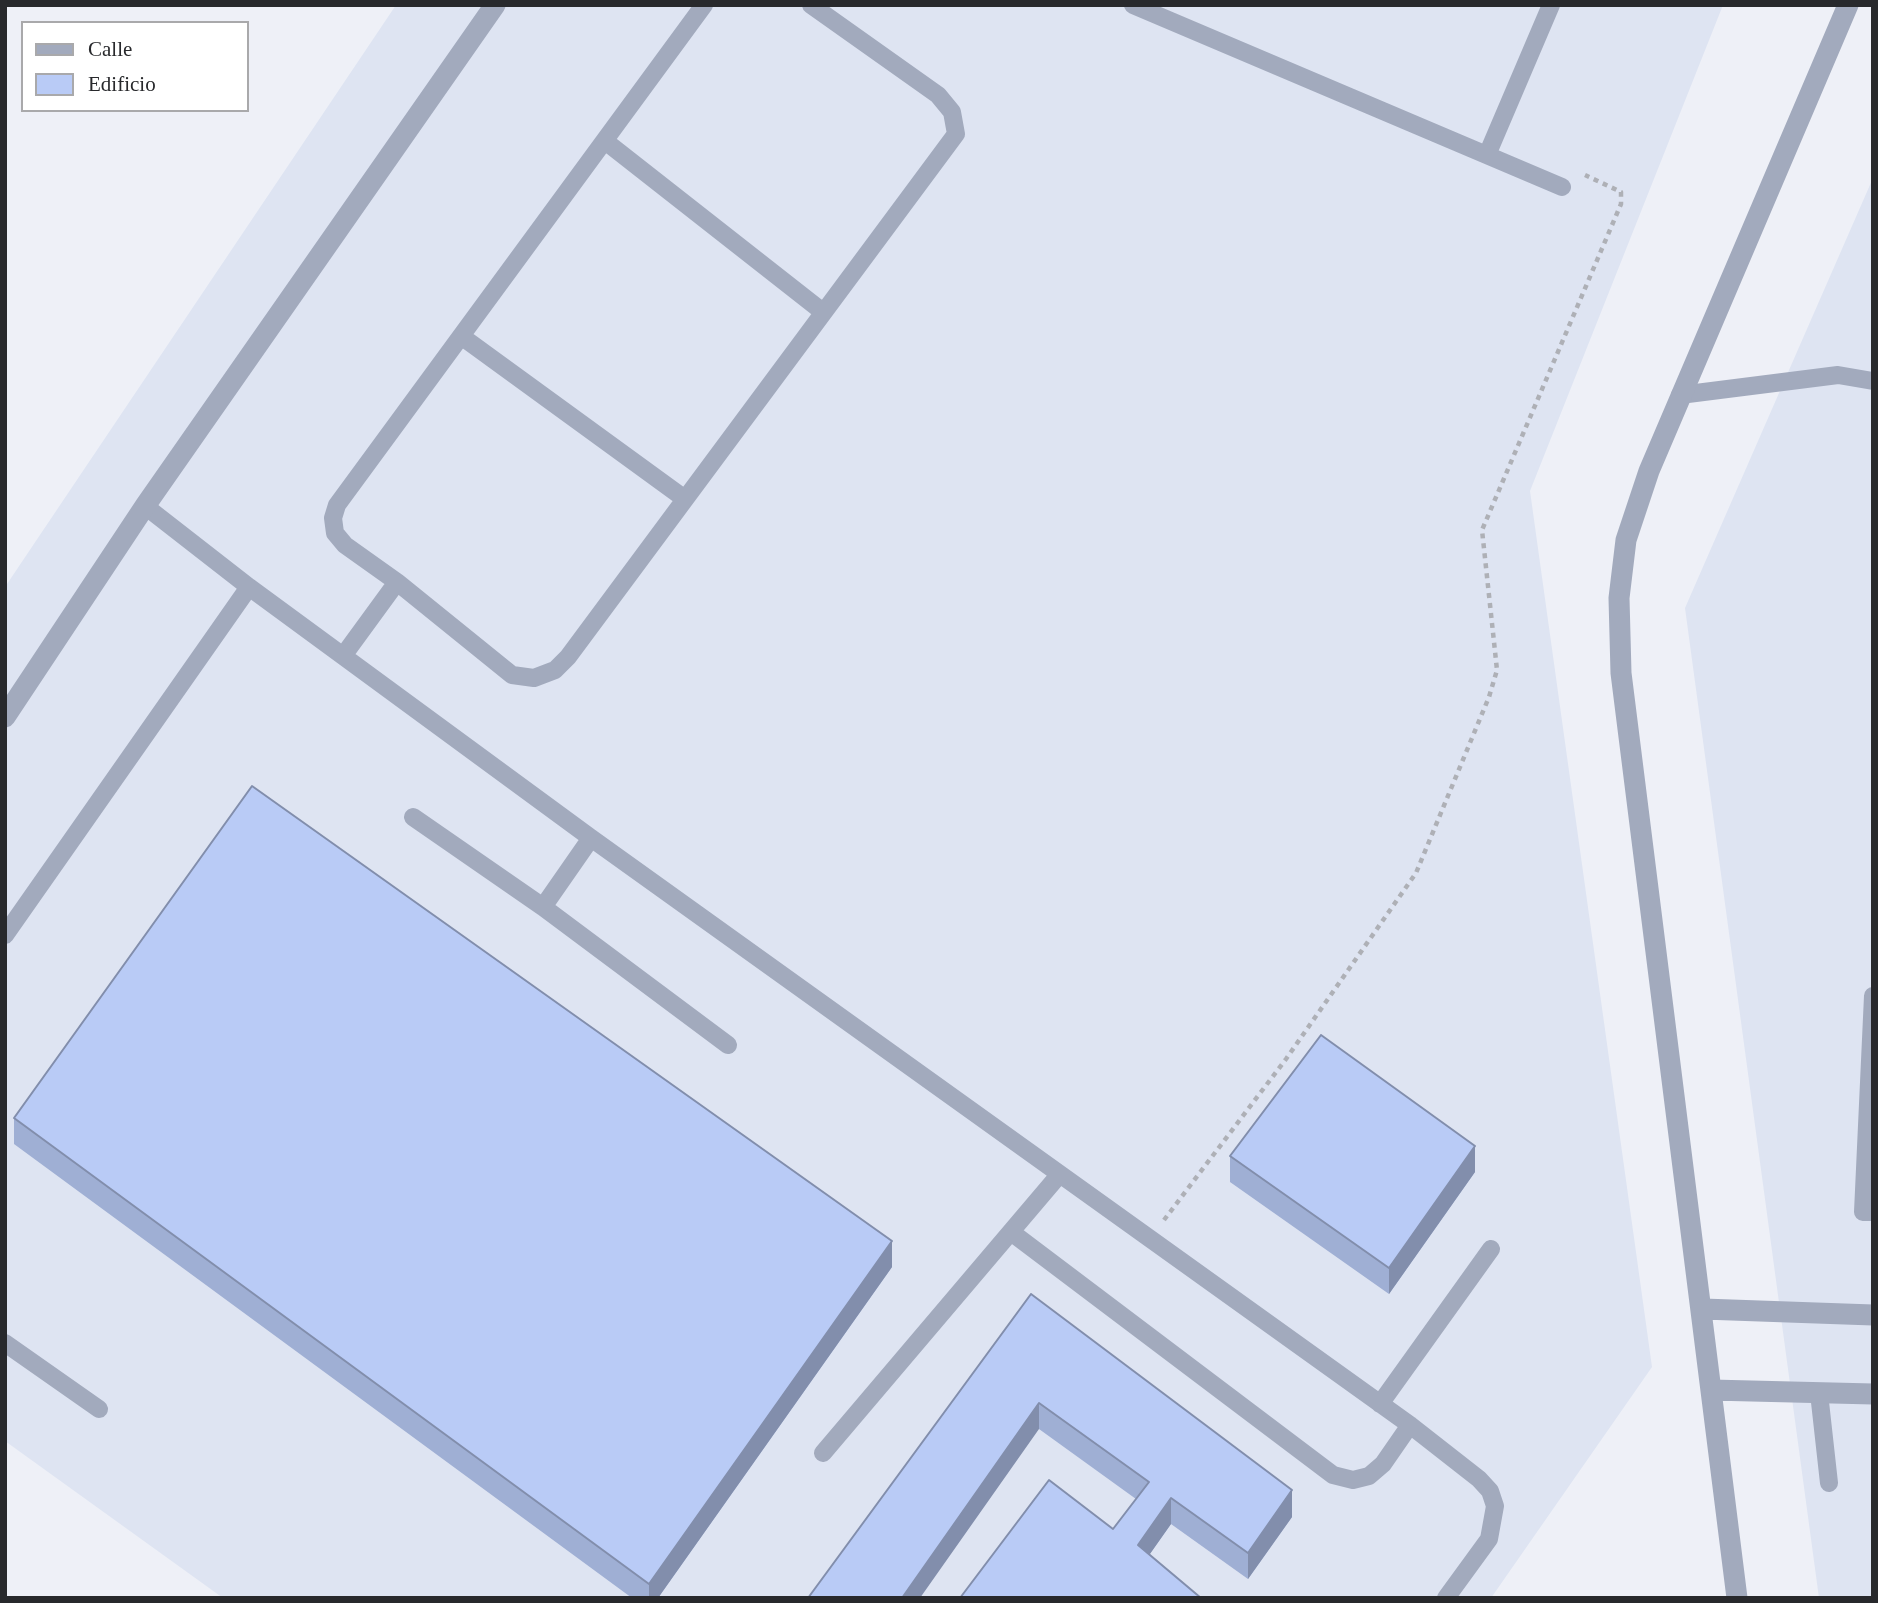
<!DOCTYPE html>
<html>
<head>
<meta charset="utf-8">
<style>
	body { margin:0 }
	#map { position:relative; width:1878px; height:1603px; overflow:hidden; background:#eef0f7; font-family:Georgia,serif }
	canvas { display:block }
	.frame { position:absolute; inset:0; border:7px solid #28292c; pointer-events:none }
	.legend { position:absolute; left:21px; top:21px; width:228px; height:91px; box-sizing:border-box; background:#fff; border:2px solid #a9a9ab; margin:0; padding:9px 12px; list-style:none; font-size:21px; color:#28292c }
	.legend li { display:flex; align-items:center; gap:14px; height:35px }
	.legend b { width:35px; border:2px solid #a9a9ab }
</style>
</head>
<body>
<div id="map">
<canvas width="1878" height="1603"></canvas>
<div class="frame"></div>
<ul class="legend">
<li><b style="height:9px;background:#a2aabd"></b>Calle</li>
<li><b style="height:19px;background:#b9cbf6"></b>Edificio</li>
</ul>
</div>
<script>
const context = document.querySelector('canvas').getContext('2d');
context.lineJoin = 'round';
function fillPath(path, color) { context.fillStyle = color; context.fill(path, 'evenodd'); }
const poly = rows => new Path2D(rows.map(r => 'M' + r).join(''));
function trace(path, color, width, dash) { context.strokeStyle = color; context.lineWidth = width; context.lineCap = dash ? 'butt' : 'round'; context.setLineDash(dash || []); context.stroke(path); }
fillPath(poly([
	[396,5,1723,5,1530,491,1652,1367,1491,1598,223,1598,5,1441,5,587],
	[1873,178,1873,1598,1819,1598,1685,608]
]), '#dee4f2');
trace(poly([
	[1164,1220,1286,1059,1416,873,1489,697,1497,670,1482,530,1621,204,1621,192,1585,175]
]), '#aeb0b6', 4.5, [5, 5]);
trace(poly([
	[704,5,337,505,333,518,335,533,345,545,397,582,512,675,534,678,555,670,568,657,956,134,952,112,938,95,811,5],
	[1133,5,1562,187],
	[605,141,823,312],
	[1487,155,1551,5],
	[461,336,685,499],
	[1680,395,1838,375,1873,381],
	[145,506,249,587,591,838,1410,1425,1479,1479,1490,1491,1495,1506,1489,1539,1446,1598],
	[343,656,397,582],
	[413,817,543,907,591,838],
	[543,907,728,1045],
	[5,935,249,587],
	[1873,996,1863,1212,1873,1212],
	[1011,1232,1333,1475,1353,1480,1369,1476,1383,1464,1410,1425],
	[5,1343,99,1409],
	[1819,1393,1829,1483],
	[1380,1404,1491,1249],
	[823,1453,1059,1175]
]), '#a2aabd', 18);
trace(poly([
	[5,717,145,506,495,5],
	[1703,1309,1873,1315],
	[1711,1390,1873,1394],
	[1737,1598,1621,673,1619,598,1626,540,1649,471,1848,5]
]), '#a2aabd', 21);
fillPath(poly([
	[14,1118,892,1267,658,1598,632,1598,14,1144],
	[1230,1156,1475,1172,1389,1294,1230,1182],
	[1031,1294,1292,1517,1248,1579,1171,1524,1149,1555,1113,1529,1136,1499,1039,1429]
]), '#9fafd4');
fillPath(poly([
	[1475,1146,1475,1172,1389,1294,1389,1268],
	[892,1241,892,1267,658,1598,649,1598,649,1584],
	[1039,1403,1039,1429,920,1598,902,1598],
	[1292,1490,1292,1517,1248,1579,1248,1553],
	[1171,1498,1171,1524,1138,1571,1138,1545]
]), '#828eac');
const building = poly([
	[252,786,892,1241,649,1584,14,1118,252,786],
	[1321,1035,1475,1146,1389,1268,1230,1156,1321,1035],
	[1031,1294,1292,1490,1248,1553,1171,1498,1138,1545,1201,1598,960,1598,1049,1480,1113,1529,1149,1482,1039,1403,902,1598,808,1598,1031,1294]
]);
fillPath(building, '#b9cbf6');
trace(building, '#828eac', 2);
</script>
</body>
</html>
